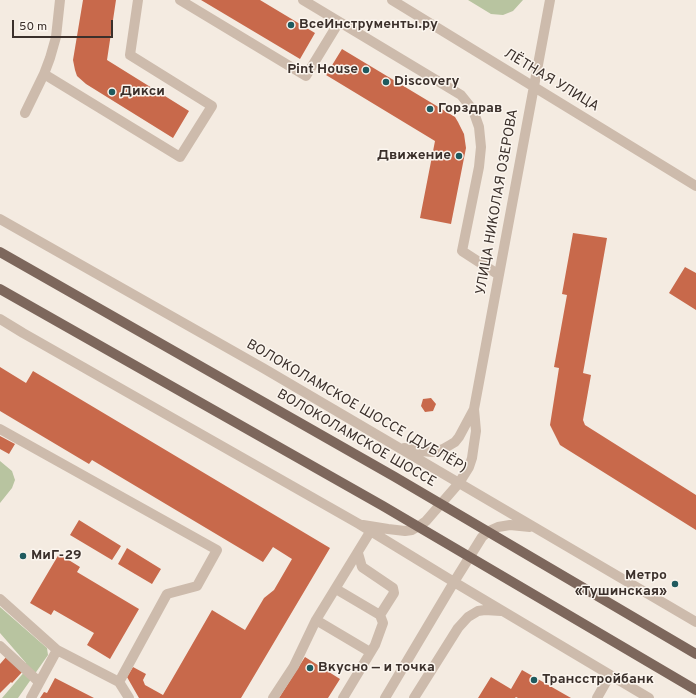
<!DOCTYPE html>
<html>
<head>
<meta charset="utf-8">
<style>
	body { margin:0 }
	#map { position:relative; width:696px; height:698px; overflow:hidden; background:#f4ebe1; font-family:Overpass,sans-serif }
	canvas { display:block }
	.scale { position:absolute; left:12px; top:20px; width:101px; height:18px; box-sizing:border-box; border:2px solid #3b302b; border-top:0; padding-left:5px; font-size:12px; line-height:14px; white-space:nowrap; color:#3b302b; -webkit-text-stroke:3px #fbf5ee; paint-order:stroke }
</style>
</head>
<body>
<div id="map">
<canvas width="696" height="698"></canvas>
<div class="scale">50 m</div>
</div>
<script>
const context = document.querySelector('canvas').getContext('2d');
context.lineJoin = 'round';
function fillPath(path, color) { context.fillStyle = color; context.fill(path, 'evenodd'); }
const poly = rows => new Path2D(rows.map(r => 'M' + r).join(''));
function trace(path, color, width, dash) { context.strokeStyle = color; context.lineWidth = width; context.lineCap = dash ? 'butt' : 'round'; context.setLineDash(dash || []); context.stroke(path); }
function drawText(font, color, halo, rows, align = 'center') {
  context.font = font + ' Overpass,sans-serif'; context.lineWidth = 3; context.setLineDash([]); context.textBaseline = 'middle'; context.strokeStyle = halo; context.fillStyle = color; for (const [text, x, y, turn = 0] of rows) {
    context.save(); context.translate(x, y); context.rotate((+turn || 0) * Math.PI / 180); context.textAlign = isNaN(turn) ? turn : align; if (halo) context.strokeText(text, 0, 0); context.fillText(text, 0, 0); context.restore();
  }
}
fillPath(poly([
	[468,0,523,0,513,11,503,15,491,14],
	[0,461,12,471,15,480,12,488,0,503],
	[0,607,47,648,48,655,18,698,2,698,26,670,26,663,0,633]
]), '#b8c4a0');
fillPath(poly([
	[83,0,116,0,107,60,189,111,173,138,86,84,77,76,75,70,73,60],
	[201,0,260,0,315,33,300,59],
	[342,49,455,117,458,122,464,134,466,148,451,224,420,218,435,141,326,75],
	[573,233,607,238,583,373,591,375,583,420,585,425,696,495,696,530,560,445,550,425,559,368,554,367,567,295,562,294],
	[685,267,696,273,696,310,669,293],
	[0,367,26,383,33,371,330,548,241,698,139,698,127,677,133,667,146,674,143,680,145,685,163,695,212,610,245,630,264,598,274,590,292,559,273,547,263,562,92,460,89,464,0,411],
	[431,398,436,404,433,411,425,412,421,406,423,399],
	[0,436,15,444,9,454,0,449],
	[79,520,121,546,112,560,70,535],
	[127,548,161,569,152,584,118,564],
	[59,554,80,567,77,572,139,609,110,659,87,645,94,633,54,610,51,615,30,603],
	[7,656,23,671,12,683,11,682,0,693,0,664],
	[305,657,340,679,328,698,279,698],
	[522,670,571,698,518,698,516,697,515,698,478,698,491,677,511,689],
	[55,678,94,698,40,698,44,692,47,693]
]), '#c8694b');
trace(poly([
	[180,0,306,76,339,22],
	[303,0,461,95,473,110,479,127,481,147,479,167,462,251,499,275],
	[392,0,696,186],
	[44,74,180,157,212,106,130,55,138,0],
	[25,113,44,74,50,58,56,37,60,0],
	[0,219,263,368,696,622],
	[0,319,23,333,359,524,454,582,649,698],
	[0,429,217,550,197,586,167,594,119,682],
	[404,448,421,451,432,452,443,449,450,445,455,442,459,437,474,409],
	[363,525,388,529,405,531,412,530,419,526,426,521,459,483,469,467,472,458,474,444,476,431,474,409,550,0],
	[358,553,362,567,393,588,394,593,380,615],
	[336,589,380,615,383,623,375,645,343,698],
	[0,599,57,650],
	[316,620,370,652],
	[0,646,39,682],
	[31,698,57,650,119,682,129,698],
	[273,698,294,666,316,620,370,532],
	[385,698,454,582,482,537,489,531,498,527,510,525,530,527],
	[414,698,458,628,468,617,478,611,485,610,501,611],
	[597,698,610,675]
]), '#cdbbac', 10);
trace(poly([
	[0,252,395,477,696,654],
	[0,289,383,506,696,690]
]), '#7d675c', 10);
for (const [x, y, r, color] of [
	[291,25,4,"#1f5a5e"],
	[366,70,4,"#1f5a5e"],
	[386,82,4,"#1f5a5e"],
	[112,92,4,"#1f5a5e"],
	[430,109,4,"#1f5a5e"],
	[459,156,4,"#1f5a5e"],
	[23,556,4,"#1f5a5e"],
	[675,584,4,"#1f5a5e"],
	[310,668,4,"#1f5a5e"],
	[534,680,4,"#1f5a5e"]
]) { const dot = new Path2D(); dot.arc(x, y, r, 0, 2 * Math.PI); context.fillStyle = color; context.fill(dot); trace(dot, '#fbf5ee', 1.5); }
drawText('bold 14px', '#3b302b', '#fbf5ee', [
	["ВсеИнструменты.ру",299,25],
	["Pint House",358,70,"right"],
	["Discovery",394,82],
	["Дикси",120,92],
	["Горздрав",438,109],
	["Движение",451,156,"right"],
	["МиГ-29",31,556],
	["Метро",667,576,"right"],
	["«Тушинская»",667,592,"right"],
	["Вкусно — и точка",318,668],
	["Трансстройбанк",542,680]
], 'left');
drawText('14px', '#3b302b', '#fbf5ee', [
	["ЛЁТНАЯ УЛИЦА",551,81,31],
	["УЛИЦА НИКОЛАЯ ОЗЕРОВА",498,202,-80],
	["ВОЛОКОЛАМСКОЕ ШОССЕ (ДУБЛЁР)",356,407,30],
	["ВОЛОКОЛАМСКОЕ ШОССЕ",356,439,30]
]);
</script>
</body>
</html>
